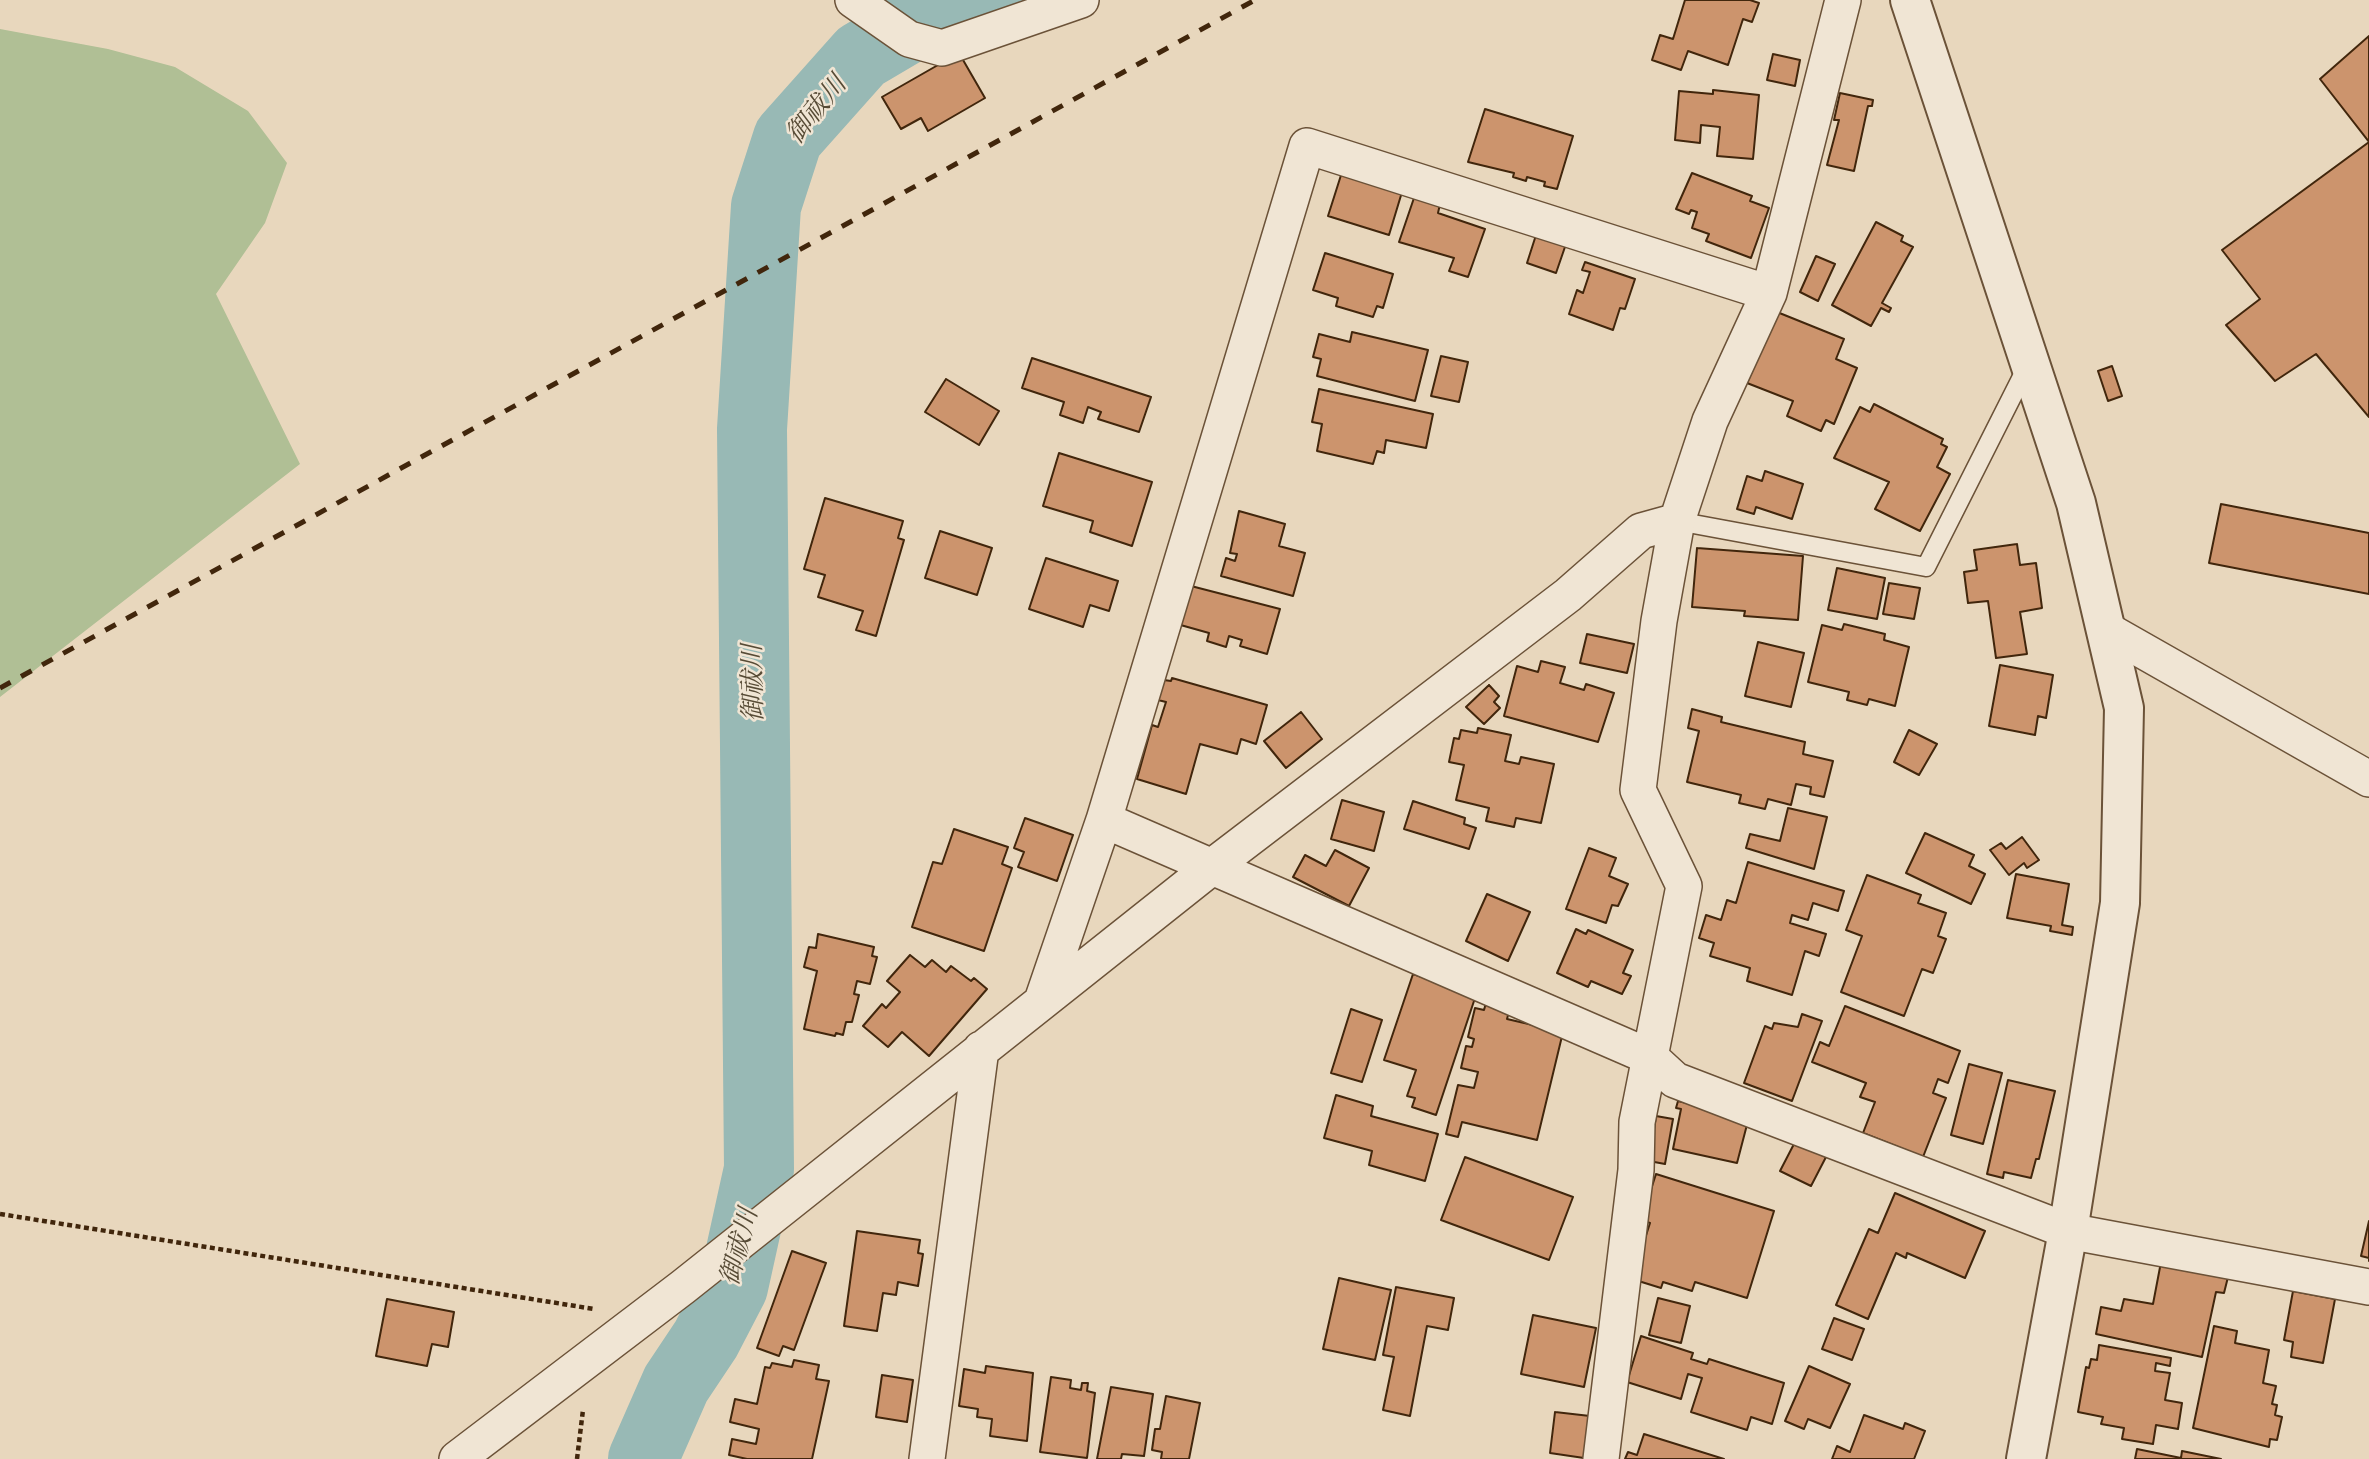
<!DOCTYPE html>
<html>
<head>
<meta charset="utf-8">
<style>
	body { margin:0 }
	canvas { display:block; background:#e8d7bd }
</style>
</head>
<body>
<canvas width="2369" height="1459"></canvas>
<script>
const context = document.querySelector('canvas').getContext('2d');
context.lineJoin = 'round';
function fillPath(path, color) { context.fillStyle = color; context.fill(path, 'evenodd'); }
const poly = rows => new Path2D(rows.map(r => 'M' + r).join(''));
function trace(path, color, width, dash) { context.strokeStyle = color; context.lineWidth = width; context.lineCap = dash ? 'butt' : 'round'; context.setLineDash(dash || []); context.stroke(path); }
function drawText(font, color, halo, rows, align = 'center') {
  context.font = font + ' "EB Garamond","Noto Serif JP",serif'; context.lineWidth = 5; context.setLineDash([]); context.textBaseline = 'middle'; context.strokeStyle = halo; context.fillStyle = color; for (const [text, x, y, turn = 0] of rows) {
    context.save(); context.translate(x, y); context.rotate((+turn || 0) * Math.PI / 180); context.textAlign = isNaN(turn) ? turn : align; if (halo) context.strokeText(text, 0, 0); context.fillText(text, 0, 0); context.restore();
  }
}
fillPath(poly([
	[0,29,108,49,175,67,248,111,287,163,265,223,216,294,300,464,0,697]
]), '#b0bf95');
trace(poly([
	[643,1459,676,1384,706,1339,733,1287,759,1169,752,429,766,206,788,138,861,56,922,20,991,0]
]), '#98b9b5', 70);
const building = poly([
	[1685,0,1750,0,1759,3,1752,22,1743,19,1728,65,1688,51,1681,70,1652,60,1660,35,1673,39,1685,0],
	[2369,36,2369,142,2320,79,2369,36],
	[959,53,985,98,928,131,921,118,901,129,882,97,959,53],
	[1773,54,1800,60,1795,86,1767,80,1773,54],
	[1713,90,1759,95,1753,159,1717,156,1720,127,1701,125,1700,143,1675,140,1679,91,1713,94,1713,90],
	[1840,93,1873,100,1872,106,1868,106,1854,171,1827,165,1839,120,1834,120,1840,93],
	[1485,109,1573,136,1557,189,1544,186,1545,182,1527,177,1526,181,1513,177,1514,173,1468,162,1485,109],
	[2369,142,2369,417,2316,354,2275,381,2226,325,2260,299,2222,250,2369,142],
	[1342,172,1402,192,1389,235,1328,216,1342,172],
	[1692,173,1752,196,1750,201,1769,208,1751,258,1706,241,1709,234,1692,228,1697,212,1691,210,1689,214,1676,209,1692,173],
	[1415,195,1440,204,1438,213,1485,229,1468,277,1449,271,1454,258,1399,242,1415,195],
	[1876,222,1903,236,1901,241,1913,247,1882,303,1891,308,1889,312,1881,308,1871,326,1832,305,1876,222],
	[1536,235,1566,244,1556,273,1527,263,1536,235],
	[1325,253,1393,274,1383,308,1377,306,1373,317,1336,306,1338,298,1313,290,1325,253],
	[1816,256,1835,264,1818,301,1800,292,1816,256],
	[1585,262,1635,279,1625,309,1620,308,1613,330,1569,314,1577,290,1583,293,1590,272,1582,270,1585,262],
	[1777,312,1844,339,1836,359,1857,368,1834,424,1826,420,1821,431,1787,416,1793,401,1747,383,1777,312],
	[1352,332,1428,350,1415,401,1317,376,1321,359,1313,357,1319,334,1350,342,1352,332],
	[1441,356,1468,362,1459,402,1431,396,1441,356],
	[1032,358,1151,397,1139,432,1098,419,1101,412,1088,407,1083,423,1060,415,1064,402,1022,388,1032,358],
	[2112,366,2122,396,2108,401,2098,371,2112,366],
	[946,379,999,411,979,445,925,412,946,379],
	[1319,389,1433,414,1426,448,1386,440,1384,453,1377,451,1373,464,1317,451,1322,424,1312,422,1319,389],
	[1874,404,1943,439,1941,444,1947,447,1937,467,1950,474,1920,531,1875,509,1889,482,1834,458,1860,407,1870,412,1874,404],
	[1059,453,1152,482,1132,546,1090,532,1093,521,1043,506,1059,453],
	[1765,471,1803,484,1792,519,1756,507,1754,514,1737,509,1747,476,1762,481,1765,471],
	[825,498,903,521,898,538,904,540,876,636,856,630,863,611,818,597,825,575,804,569,825,498],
	[2221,504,2369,533,2369,594,2209,563,2221,504],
	[1239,511,1285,524,1279,546,1305,553,1293,596,1221,576,1226,558,1235,561,1237,554,1230,553,1239,511],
	[940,531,992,548,977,595,925,578,940,531],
	[2017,544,2020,565,2036,563,2042,608,2020,612,2027,654,1996,658,1988,601,1968,603,1964,572,1977,570,1974,550,2017,544],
	[1697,548,1803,556,1798,620,1744,616,1745,611,1692,607,1697,548],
	[1046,558,1118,581,1109,611,1090,605,1083,627,1029,609,1046,558],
	[1837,568,1885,578,1877,619,1828,610,1837,568],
	[1889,583,1920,588,1914,619,1883,614,1889,583],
	[1191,586,1280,609,1267,654,1240,646,1242,640,1229,636,1226,647,1207,641,1209,633,1177,624,1191,586],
	[1844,624,1885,634,1884,640,1909,647,1895,706,1869,699,1867,705,1847,700,1849,692,1808,682,1822,625,1842,630,1844,624],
	[1587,634,1634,644,1627,673,1580,663,1587,634],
	[1758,642,1804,653,1791,707,1745,696,1758,642],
	[1541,661,1565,667,1560,683,1584,690,1586,684,1614,693,1598,742,1504,716,1517,666,1538,672,1541,661],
	[2000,665,2053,675,2046,718,2038,716,2035,735,1989,726,2000,665],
	[1172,678,1267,705,1256,744,1241,739,1237,754,1200,744,1186,794,1137,779,1152,725,1158,727,1166,702,1158,700,1164,680,1171,681,1172,678],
	[1489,685,1499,696,1494,702,1500,708,1484,724,1466,707,1489,685],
	[1692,709,1722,717,1721,722,1805,742,1803,754,1833,761,1824,797,1810,794,1811,787,1796,784,1791,805,1768,799,1765,809,1739,803,1741,795,1687,782,1699,731,1688,728,1692,709],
	[1301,712,1322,739,1286,768,1264,741,1301,712],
	[1478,728,1511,735,1505,761,1519,764,1521,757,1554,764,1541,823,1516,818,1514,827,1486,821,1489,808,1456,800,1464,765,1449,762,1454,738,1459,739,1461,730,1477,733,1478,728],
	[1909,730,1937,744,1919,775,1894,762,1909,730],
	[1342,800,1384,812,1374,851,1331,839,1342,800],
	[1413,801,1465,818,1464,824,1476,828,1469,849,1404,829,1413,801],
	[1788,808,1827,817,1814,869,1746,848,1750,834,1780,841,1788,808],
	[1025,818,1073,835,1057,881,1018,867,1024,852,1014,848,1025,818],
	[954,829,1008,847,1002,864,1012,868,984,951,912,927,933,862,942,864,954,829],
	[1925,833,1974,855,1969,866,1985,874,1971,904,1906,873,1925,833],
	[2022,837,2039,860,2027,868,2024,863,2009,875,1990,850,2001,843,2006,849,2022,837],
	[1589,848,1616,858,1609,876,1628,884,1618,906,1612,905,1606,923,1566,909,1589,848],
	[1335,850,1369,868,1349,906,1293,877,1305,855,1326,866,1335,850],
	[1748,862,1844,891,1838,911,1813,903,1808,920,1792,915,1790,923,1826,934,1819,956,1805,951,1792,995,1747,981,1750,968,1710,956,1714,943,1699,938,1706,915,1721,920,1727,900,1736,903,1748,862],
	[2016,874,2069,884,2062,925,2073,927,2072,935,2050,931,2051,926,2007,918,2016,874],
	[1867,875,1921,895,1918,903,1946,913,1938,936,1946,939,1933,973,1922,969,1904,1016,1841,992,1862,936,1846,930,1867,875],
	[1487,894,1530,912,1508,961,1466,941,1487,894],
	[1576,929,1586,934,1588,930,1633,950,1623,973,1631,976,1622,994,1591,981,1588,987,1557,973,1576,929],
	[818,934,874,947,872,956,877,957,870,984,857,981,854,994,859,995,852,1022,846,1022,843,1035,836,1033,835,1036,804,1029,817,971,804,967,809,947,816,948,818,934],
	[910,955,925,967,932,960,946,972,951,966,971,981,974,978,987,989,929,1056,902,1032,888,1047,863,1026,882,1004,886,1008,900,992,887,981,910,955],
	[1413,974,1476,995,1436,1115,1412,1107,1415,1098,1407,1096,1416,1070,1384,1060,1413,974],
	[1486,1003,1510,1008,1507,1019,1563,1032,1537,1140,1462,1122,1458,1137,1446,1134,1458,1085,1474,1088,1478,1072,1461,1068,1466,1046,1472,1047,1474,1039,1468,1037,1475,1008,1484,1010,1486,1003],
	[1845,1006,1960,1051,1948,1083,1938,1079,1933,1093,1946,1098,1923,1157,1863,1133,1875,1102,1860,1097,1866,1083,1812,1062,1820,1042,1829,1046,1845,1006],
	[1351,1009,1382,1020,1362,1082,1331,1073,1351,1009],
	[1802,1014,1822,1021,1792,1101,1744,1083,1765,1026,1772,1029,1774,1023,1798,1027,1802,1014],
	[1969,1064,2002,1073,1983,1144,1951,1135,1969,1064],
	[2008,1080,2055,1091,2039,1159,2036,1159,2031,1178,2004,1172,2003,1178,1987,1174,2008,1080],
	[1336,1095,1373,1106,1371,1116,1438,1134,1425,1181,1369,1165,1372,1151,1324,1138,1336,1095],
	[1678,1101,1749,1117,1737,1163,1673,1149,1681,1109,1676,1108,1678,1101],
	[1656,1116,1673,1119,1665,1164,1649,1161,1656,1116],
	[1795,1142,1826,1157,1811,1186,1780,1171,1795,1142],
	[1465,1157,1573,1197,1549,1260,1441,1220,1465,1157],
	[1656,1174,1774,1211,1747,1298,1695,1282,1692,1291,1663,1282,1661,1288,1632,1279,1650,1223,1641,1220,1656,1174],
	[1895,1193,1985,1231,1965,1278,1907,1253,1906,1258,1896,1253,1868,1319,1836,1305,1869,1229,1878,1233,1895,1193],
	[2369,1221,2369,1261,2369,1258,2361,1256,2369,1221],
	[857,1231,920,1240,918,1253,923,1254,918,1286,898,1282,896,1295,883,1293,877,1331,844,1326,857,1231],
	[792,1251,826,1263,794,1350,783,1346,779,1356,757,1348,792,1251],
	[2161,1262,2228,1277,2224,1293,2216,1292,2202,1357,2096,1334,2101,1307,2121,1311,2124,1299,2153,1304,2161,1262],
	[1339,1278,1391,1290,1375,1360,1323,1349,1339,1278],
	[1396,1287,1454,1298,1448,1330,1427,1326,1410,1416,1383,1410,1394,1357,1383,1355,1396,1287],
	[2293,1291,2335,1299,2323,1363,2291,1357,2293,1342,2284,1340,2293,1291],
	[1658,1298,1690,1306,1681,1343,1649,1335,1658,1298],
	[387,1299,454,1312,448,1347,432,1344,427,1366,376,1356,387,1299],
	[1533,1315,1596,1328,1584,1387,1521,1374,1533,1315],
	[1834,1318,1864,1329,1852,1360,1822,1349,1834,1318],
	[2214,1326,2237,1331,2235,1343,2269,1350,2263,1383,2276,1386,2272,1404,2277,1405,2275,1415,2282,1417,2277,1440,2270,1439,2269,1447,2193,1428,2214,1326],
	[1641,1336,1693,1353,1691,1359,1707,1364,1709,1359,1784,1383,1772,1424,1751,1417,1747,1430,1691,1412,1702,1378,1688,1374,1681,1399,1627,1382,1641,1336],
	[2099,1345,2171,1358,2170,1366,2156,1363,2155,1371,2170,1373,2165,1400,2182,1403,2178,1429,2156,1425,2153,1444,2122,1439,2124,1428,2101,1424,2103,1417,2078,1412,2086,1367,2089,1368,2091,1359,2097,1360,2099,1345],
	[794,1360,819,1365,816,1379,829,1381,812,1459,747,1459,729,1455,732,1439,756,1444,759,1429,730,1422,735,1399,757,1404,765,1367,770,1368,772,1363,792,1367,794,1360],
	[986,1366,1033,1373,1027,1441,990,1436,992,1419,977,1417,978,1409,959,1406,964,1369,985,1373,986,1366],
	[1809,1366,1850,1384,1830,1428,1808,1419,1804,1429,1785,1421,1809,1366],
	[882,1375,913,1380,907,1422,876,1417,882,1375],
	[1051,1377,1071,1380,1070,1388,1081,1390,1082,1383,1088,1383,1087,1391,1095,1393,1087,1458,1040,1452,1051,1377],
	[1111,1387,1153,1394,1144,1456,1122,1454,1121,1459,1097,1459,1111,1387],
	[1166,1396,1200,1403,1189,1459,1161,1459,1162,1452,1152,1450,1155,1429,1160,1429,1166,1396],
	[1555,1412,1590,1416,1584,1458,1550,1453,1555,1412],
	[1864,1415,1903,1429,1905,1423,1925,1431,1914,1459,1832,1459,1837,1446,1850,1452,1864,1415],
	[1644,1434,1724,1459,1625,1459,1628,1452,1637,1455,1644,1434],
	[2137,1449,2181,1458,2182,1451,2221,1459,2135,1459,2137,1449]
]);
fillPath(building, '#cc946d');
trace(building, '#41260c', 2);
const service = poly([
	[1677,521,1926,567,2028,365]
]);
const minor = poly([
	[853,0,909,39,942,48,1081,0],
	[1769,293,1307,146,1104,820,1650,1057,1675,1080,2068,1231,2369,1287],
	[2105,629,2369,779],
	[1042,1001,1104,820],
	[457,1459,683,1287,1213,866,1568,595,1641,531,1677,521],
	[927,1459,981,1049],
	[1601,1459,1636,1170,1637,1122,1684,886,1638,790,1659,621,1677,521,1710,421,1769,293,1843,0]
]);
const tertiary = poly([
	[1910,0,2076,503,2124,708,2120,903,2068,1231,2026,1459]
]);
trace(service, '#6b5238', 21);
trace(minor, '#6b5238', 38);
trace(tertiary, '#6b5238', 42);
trace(poly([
	[0,1214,594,1309],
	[577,1459,583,1410]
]), '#41260c', 4.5, [5, 3.5]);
trace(service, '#f0e5d4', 18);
trace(minor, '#f0e5d4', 35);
trace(tertiary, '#f0e5d4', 38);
trace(poly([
	[0,688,1255,0]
]), '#41260c', 5, [12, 12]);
drawText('italic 26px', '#574b36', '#f0e5d4', [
	["御祓川",817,110,-51],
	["御祓川",754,683,-91],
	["御祓川",740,1247,-75]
]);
</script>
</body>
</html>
